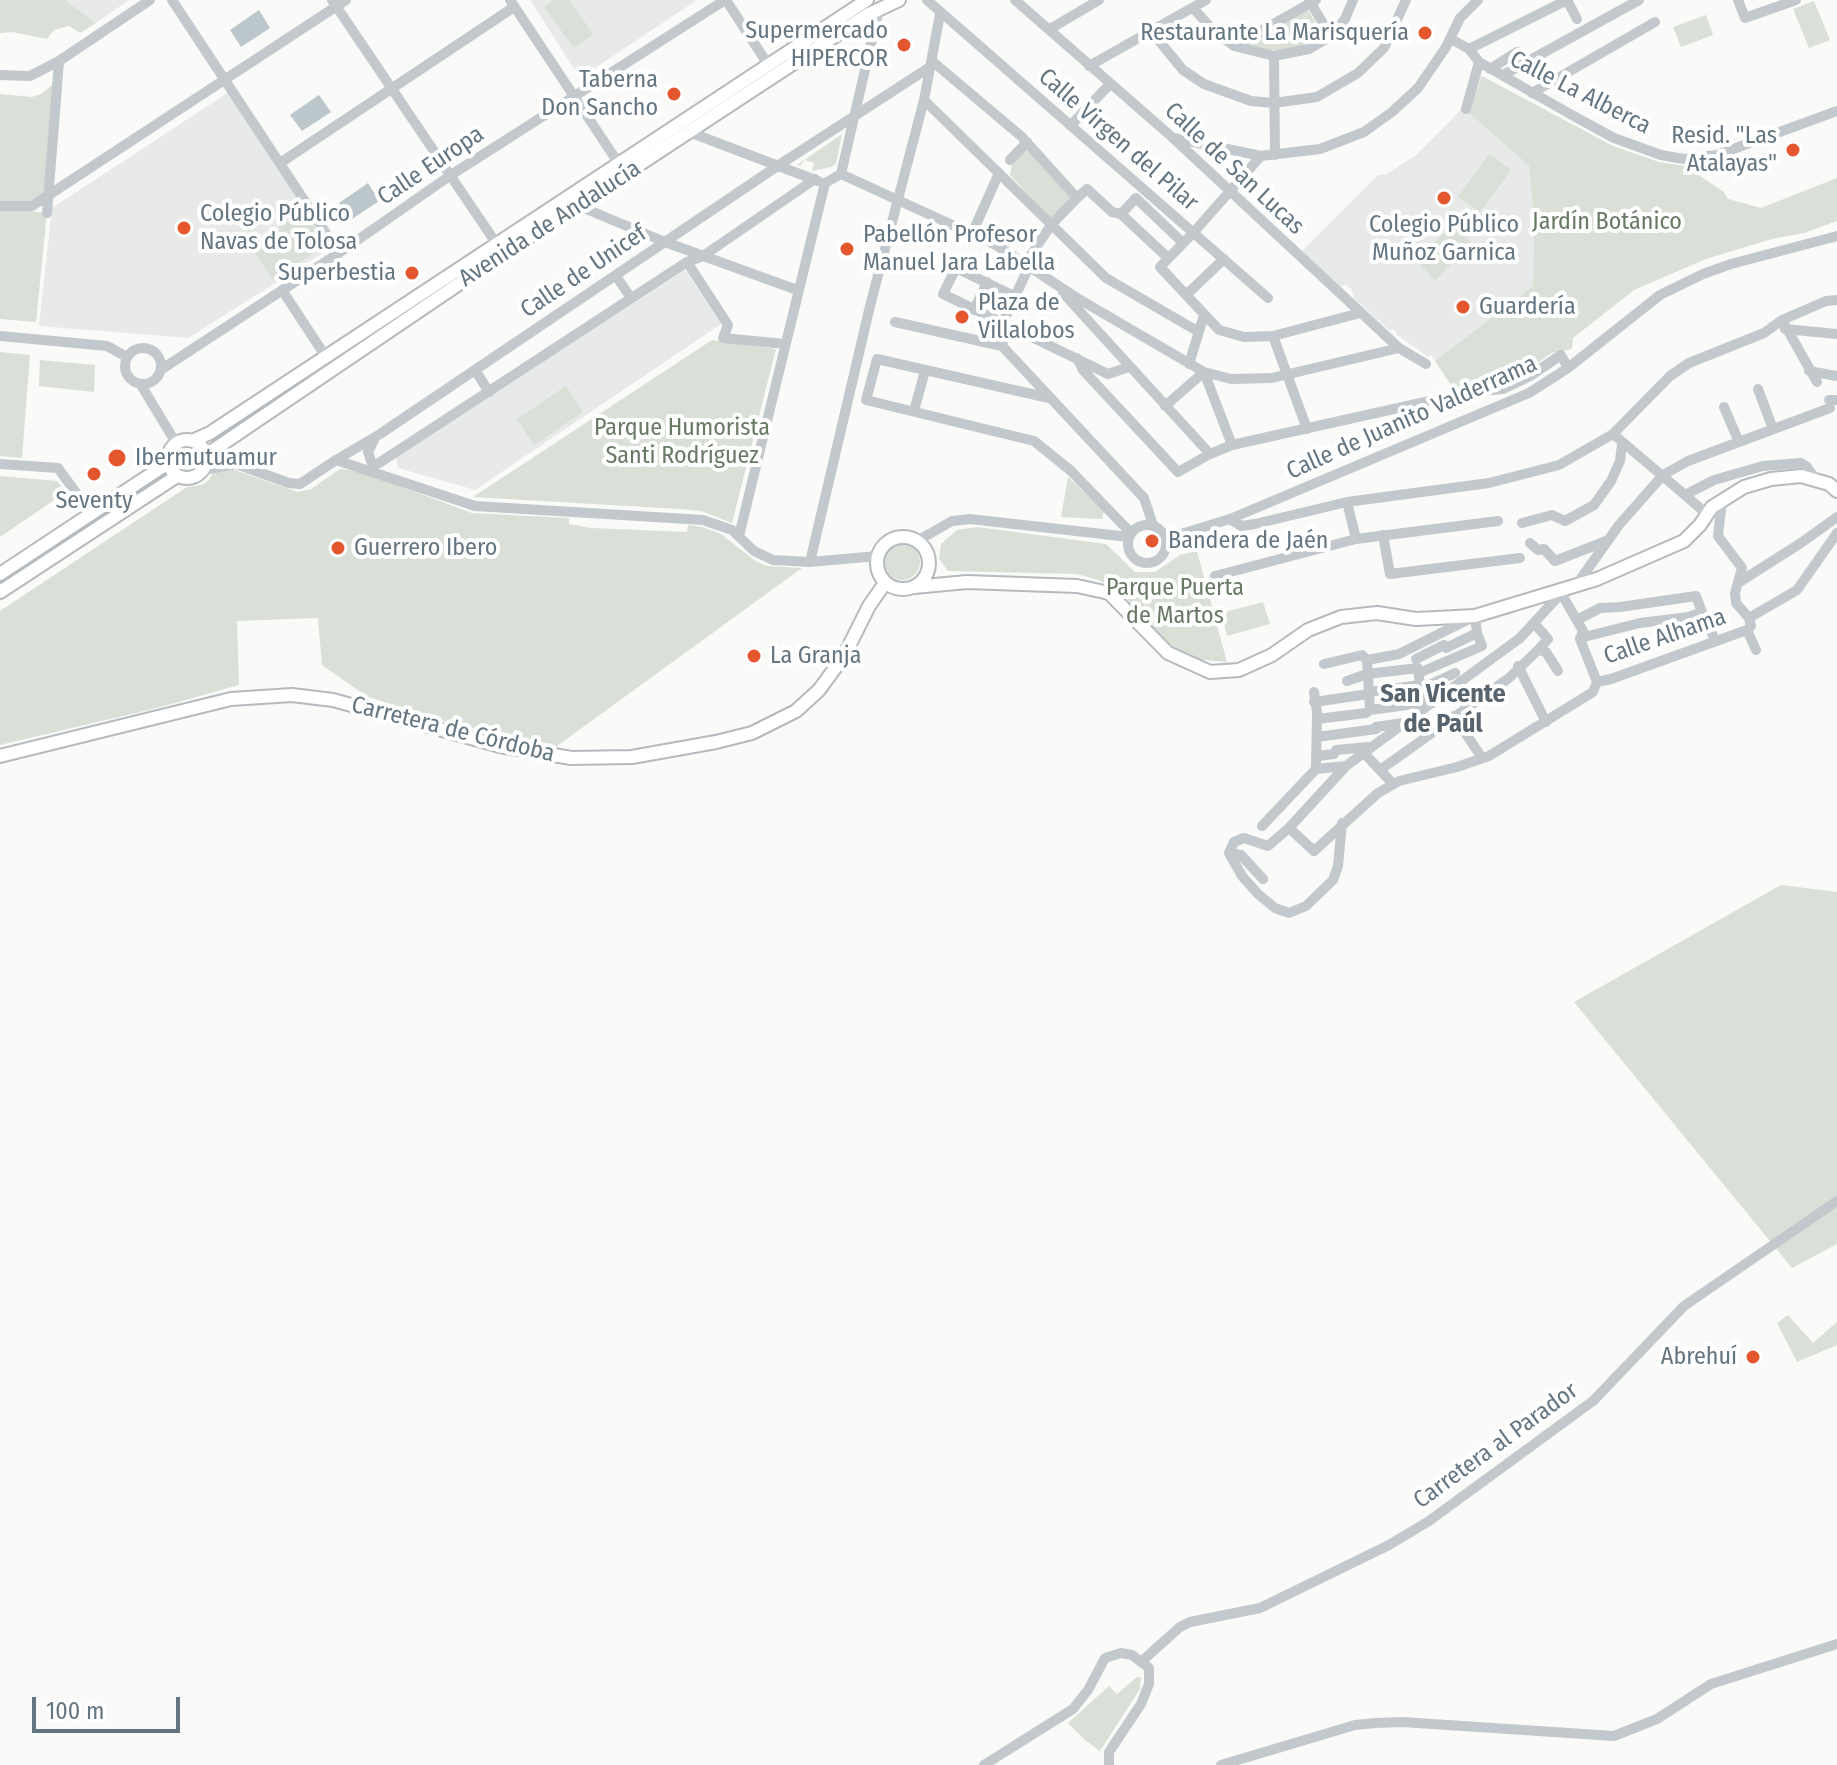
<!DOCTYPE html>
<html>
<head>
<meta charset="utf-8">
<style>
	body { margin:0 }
	#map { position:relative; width:1837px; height:1765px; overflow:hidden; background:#fafaf8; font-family:"Fira Sans Condensed",sans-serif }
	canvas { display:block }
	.scale { position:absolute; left:32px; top:1697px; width:148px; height:36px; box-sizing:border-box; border:4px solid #657683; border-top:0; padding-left:10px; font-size:24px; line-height:28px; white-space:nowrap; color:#657683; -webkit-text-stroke:6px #fff; paint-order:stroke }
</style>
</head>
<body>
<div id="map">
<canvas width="1837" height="1765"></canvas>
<div class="scale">100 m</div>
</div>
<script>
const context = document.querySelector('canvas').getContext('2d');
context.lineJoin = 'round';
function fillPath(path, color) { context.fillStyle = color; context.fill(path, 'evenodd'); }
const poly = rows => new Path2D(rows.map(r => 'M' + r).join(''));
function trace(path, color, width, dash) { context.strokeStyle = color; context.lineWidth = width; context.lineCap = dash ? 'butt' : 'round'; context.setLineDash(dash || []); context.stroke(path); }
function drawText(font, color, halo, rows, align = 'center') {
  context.font = font + ' "Fira Sans Condensed",sans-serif'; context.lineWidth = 8; context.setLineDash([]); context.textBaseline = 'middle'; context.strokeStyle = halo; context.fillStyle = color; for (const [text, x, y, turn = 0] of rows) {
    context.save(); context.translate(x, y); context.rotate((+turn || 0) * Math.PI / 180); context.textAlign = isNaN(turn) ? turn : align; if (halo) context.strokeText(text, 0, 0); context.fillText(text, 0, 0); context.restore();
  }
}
fillPath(poly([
	[65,0,129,0,96,23],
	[530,0,697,0,580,78],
	[1478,73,1482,76,1469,113,1529,166,1534,221,1533,286,1435,361,1431,355,1428,357,1397,335,1394,329,1390,331,1355,299,1351,289,1347,285,1340,286,1301,252,1378,175,1387,174,1416,155,1451,120,1462,108],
	[229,92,331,248,188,338,39,326,52,208],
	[685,270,721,324,475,490,398,468,396,457]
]), '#e8e9e9');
fillPath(poly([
	[0,0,65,0,96,23,80,33,69,26,54,30,47,39,12,32,0,33],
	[554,0,569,0,593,34,574,48,544,7],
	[1814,1,1830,40,1809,48,1793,9],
	[1303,8,1309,11,1323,36,1306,45,1285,50,1262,50,1238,44],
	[1706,15,1713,35,1681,47,1673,27],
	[1482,76,1613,146,1659,162,1685,166,1724,192,1728,199,1761,208,1837,178,1837,221,1804,233,1772,239,1706,259,1634,290,1573,338,1572,349,1552,353,1520,375,1496,385,1455,391,1435,361,1533,286,1534,221,1529,166,1469,113],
	[59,79,49,191,36,201,22,204,0,202,0,94,32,97,41,94],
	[842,134,836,164,831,167,812,171,814,163,805,160,800,166,797,165],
	[1026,148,1073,197,1054,217,1049,217,1010,175,1013,161],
	[1489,154,1511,170,1480,212,1458,197],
	[0,208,47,213,36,322,0,319],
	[303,211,327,244,273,280,251,247],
	[1453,224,1472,243,1435,280,1416,261],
	[712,340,776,349,732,523,701,511,680,509,473,497],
	[0,352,30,355,22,458,0,456],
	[40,360,95,365,94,392,39,386],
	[566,386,583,412,534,445,517,419],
	[229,468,298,492,311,489,340,469,359,471,472,513,569,518,569,524,591,528,687,532,688,525,702,527,721,534,754,560,766,566,802,568,557,746,449,723,366,696,322,665,318,618,237,621,239,685,157,708,0,745,0,611,187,487,202,485,209,480,214,471],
	[0,476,57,481,66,492,0,537],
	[1068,477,1104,511,1102,519,1061,517],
	[977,527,1106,544,1135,572,1155,572,1180,555,1197,551,1227,662,1195,659,1176,649,1158,634,1117,588,1098,580,1077,574,948,571,939,559,941,544,957,530],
	'884 562a18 18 0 1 1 36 0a18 18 0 1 1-36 0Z',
	[1263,602,1270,624,1227,636,1221,613],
	[1781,885,1837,892,1837,1244,1792,1268,1574,1002],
	[1788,1315,1813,1343,1837,1322,1837,1345,1797,1362,1777,1323],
	[1137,1677,1141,1677,1140,1689,1100,1751,1085,1740,1068,1723,1109,1686,1117,1694]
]), '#dadfd7');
fillPath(poly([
	[259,10,270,28,241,47,230,30],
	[319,95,331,112,302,131,290,115],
	[368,183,379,201,349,221,339,203]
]), '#bbc7cb');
const major = poly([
	'168 459a19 19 0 1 1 38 0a19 19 0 1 1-38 0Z',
	[192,441,210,433,867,0],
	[206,455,503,254,867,15,899,0],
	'877 563a26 26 0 1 1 52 0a26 26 0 1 1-52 0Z',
	[0,574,168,463],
	[914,587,967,582,1077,586,1109,593,1168,653,1210,672,1239,670,1272,655,1308,630,1341,617,1377,613,1416,619,1475,616,1597,579,1684,541,1700,525,1712,507,1744,487,1771,479,1801,476,1829,484,1837,491],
	[0,592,177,476],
	[0,756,231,699,292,695,333,700,500,746,571,758,632,757,716,742,752,733,796,711,819,690,844,656,869,606,885,583]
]);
trace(major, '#b5babe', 16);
trace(poly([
	[172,0,339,253],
	[332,0,500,249],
	[510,0,619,164],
	[726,0,769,66],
	[927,0,1268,298],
	[1015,0,1172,137,1399,348,1426,364],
	[1309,0,1330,35],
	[1567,0,1577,19],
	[1738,0,1745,18,1796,0],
	[1193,8,1213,30,1234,46,1274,56,1309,49,1328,38,1345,19,1353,0],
	[1050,29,1099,0],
	[1151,31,1183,70,1204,84,1251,101,1274,103,1317,97,1358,73,1384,48,1406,0],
	[1451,39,1469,49,1479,62,1570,114,1614,138,1661,155,1684,159,1717,155,1837,111],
	[1234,46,1316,0],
	[1469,49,1567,0],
	[1274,56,1275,155],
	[932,61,1022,137,1077,198],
	[1089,66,1206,0],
	[1490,69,1517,52],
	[0,75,30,76,59,61,150,0],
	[1503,75,1639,0],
	[1532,93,1655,22],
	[924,100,1106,278,1199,332],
	[1466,109,1479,62],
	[1071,125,1110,84],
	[689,132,818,181],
	[1174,138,1261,156,1320,149,1364,132,1392,112,1418,88,1446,47,1460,18,1478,0],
	[1261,156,1193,233,1160,267,1219,330,1244,337,1273,336,1360,313],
	[1010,160,1027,142],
	[280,163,514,7],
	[841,174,996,245,1077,298,1204,372,1231,379,1272,378,1399,348],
	[841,174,879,9],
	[0,206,32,206,346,0],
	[579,206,665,242,797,290],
	[47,213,59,61],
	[971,236,999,173],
	[1168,258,1121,214,1136,198,1183,243],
	[687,262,728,325,723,338,785,344],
	[616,276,631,298],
	[282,290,326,357],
	[1063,293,1210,454],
	[1186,295,1224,259],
	[1014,296,956,268,943,294,1108,374,1129,367],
	[974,310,987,282],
	[1782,320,1817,382],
	[895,322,1002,346],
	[1002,324,1026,273,1029,258,1051,225,1077,198,1087,189,1112,212,1121,214],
	[1006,326,1002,346,1144,498,1153,525],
	[1785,329,1837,334],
	[0,336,107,346,127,357],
	[1273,336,1307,429],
	'125 366a18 18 0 1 1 36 0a18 18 0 1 1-36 0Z',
	[1077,358,1083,370,1178,472,1210,454,1232,445,1470,392,1503,389,1530,376,1561,355,1568,368],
	[1189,364,1204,315],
	[162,369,339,253,451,175,725,0],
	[475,370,489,392],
	[1809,371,1837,376],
	[1204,372,1232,445],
	[141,385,176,443],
	[1758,389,1773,429],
	[1049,398,877,359,866,400,1034,441,1070,470,1131,533],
	[1829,400,1837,400],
	[1165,406,1204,372],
	[1724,407,1739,442],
	[914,411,925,371],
	[1613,434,1685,495,1714,480,1763,466,1801,463,1807,467,1816,480],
	[336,460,380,434,779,165,930,67],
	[379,463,687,262,703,256,815,179],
	[0,464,58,468,92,515],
	[203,470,236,464,289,483,300,484,336,460,475,506,703,520,732,530,754,551,773,560,810,562,877,556],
	[374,470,368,452,375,438],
	[1685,495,1708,515],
	[1722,500,1718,536,1742,568,1735,593,1736,603,1749,618,1751,626,1747,630,1756,650],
	[1347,502,1356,539],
	[1230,519,1241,526,1255,524,1347,502,1489,483,1559,465,1613,434,1670,376,1689,363,1764,333,1782,320,1826,301,1837,300],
	[1522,523,1552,515,1565,521,1594,505,1611,481,1620,461,1622,444],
	'1128 544a19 19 0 1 1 38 0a19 19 0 1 1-38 0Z',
	[1383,535,1390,574,1520,558],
	[739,536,825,183,841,174],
	[1165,539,1230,519,1529,393,1568,368,1660,295,1703,274,1731,264,1837,236],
	[917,541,952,521,970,519,1129,537],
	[1530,543,1538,550,1544,549,1555,561,1606,541],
	[810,562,870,306,924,100,940,14],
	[1215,576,1356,539,1498,521],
	[1738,583,1801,543,1837,517],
	[1577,584,1619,525,1663,475,1688,461,1830,408],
	[1561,593,1583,631,1580,639,1597,682],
	[1749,618,1797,590,1837,533],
	[1577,620,1600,608,1620,607,1696,596,1702,612,1689,617,1694,630,1709,626,1715,641],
	[1580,638,1640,623,1689,617],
	[1538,650,1546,652,1558,671],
	[1367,660,1399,654,1475,616,1477,633,1446,648,1444,645,1416,659],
	[1518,666,1546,722],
	[1418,669,1423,709],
	[1419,673,1482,646,1477,633],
	[1347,681,1367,674,1418,668],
	[1597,682,1611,679,1747,630],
	[1421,689,1455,673],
	[1314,692,1317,712,1316,769],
	[1369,692,1420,685],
	[1314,702,1369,694],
	[1370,710,1422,703],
	[1454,716,1482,758],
	[1317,719,1366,713,1370,710,1367,660,1362,655,1324,664],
	[1317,737,1376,729,1376,727,1403,723],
	[1363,752,1393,784],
	[1318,756,1334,754,1336,750,1368,747],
	[1380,770,1509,678,1538,650,1548,639,1534,623],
	[1342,823,1338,866,1333,880,1306,906,1289,913,1275,908,1258,894,1242,876,1229,853,1234,842,1244,838,1268,846,1289,828,1346,766,1520,638,1565,589],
	[1262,826,1316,769,1346,766],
	[1289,828,1314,851,1378,793,1399,781,1457,767,1489,756,1593,692,1597,682],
	[1229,853,1241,855,1263,879],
	[1142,1661,1180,1627,1190,1622,1260,1608,1389,1545,1429,1521,1593,1401,1684,1306,1837,1201],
	[984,1765,1073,1709,1088,1690,1105,1658,1121,1653,1132,1655,1149,1668,1149,1684,1141,1704,1109,1752,1109,1765],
	[1221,1765,1355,1725,1376,1723,1402,1722,1614,1736,1657,1719,1711,1684,1837,1644]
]), '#c3c8cc', 10);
trace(major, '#fff', 12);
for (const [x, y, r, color] of [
	[1425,33,8,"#e4572e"],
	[904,45,8,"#e4572e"],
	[674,94,8,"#e4572e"],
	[1793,150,8,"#e4572e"],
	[1444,198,8,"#e4572e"],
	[184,228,8,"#e4572e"],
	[847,249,8,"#e4572e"],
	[412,273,8,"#e4572e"],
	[1463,307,8,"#e4572e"],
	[962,317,8,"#e4572e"],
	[117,458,10,"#e4572e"],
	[94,474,8,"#e4572e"],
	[1152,541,8,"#e4572e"],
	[338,548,8,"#e4572e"],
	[754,656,8,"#e4572e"],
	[1753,1357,8,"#e4572e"]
]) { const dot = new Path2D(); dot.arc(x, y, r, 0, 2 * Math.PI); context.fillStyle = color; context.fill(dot); trace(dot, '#fff', 3); }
drawText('24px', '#657683', '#fff', [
	["Supermercado",888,31,"right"],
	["HIPERCOR",888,59,"right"],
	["Restaurante La Marisquería",1409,33,"right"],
	["Taberna",658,80,"right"],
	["Don Sancho",658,108,"right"],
	["Resid. \"Las",1777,136,"right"],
	["Atalayas\"",1777,164,"right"],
	["Colegio Público",200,214],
	["Navas de Tolosa",200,242],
	["Colegio Público",1444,225,"center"],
	["Muñoz Garnica",1444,253,"center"],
	["Pabellón Profesor",863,235],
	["Manuel Jara Labella",863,263],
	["Superbestia",396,273,"right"],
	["Plaza de",978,303],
	["Villalobos",978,331],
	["Guardería",1479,307],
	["Ibermutuamur",135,458],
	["Seventy",94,501,"center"],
	["Bandera de Jaén",1168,541],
	["Guerrero Ibero",354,548],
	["La Granja",770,656],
	["Abrehuí",1737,1357,"right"]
], 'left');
drawText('24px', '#657683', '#fff', [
	["Calle La Alberca",1580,93,27],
	["Calle Virgen del Pilar",1118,140,41],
	["Calle Europa",431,166,-34],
	["Calle de San Lucas",1234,169,43],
	["Avenida de Andalucía",550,224,-33],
	["Calle de Unicef",584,272,-34],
	["Calle de Juanito Valderrama",1412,418,-24],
	["Calle Alhama",1665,637,-19],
	["Carretera de Córdoba",453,730,14],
	["Carretera al Parador",1496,1446,-36]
]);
drawText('24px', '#687a64', '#fff', [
	["Jardín Botánico",1607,222],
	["Parque Humorista",682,428],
	["Santi Rodríguez",682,456],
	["Parque Puerta",1175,588],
	["de Martos",1175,616]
]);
drawText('bold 26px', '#57646e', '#fff', [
	["San Vicente",1443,695],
	["de Paúl",1443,725]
]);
</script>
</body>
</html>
